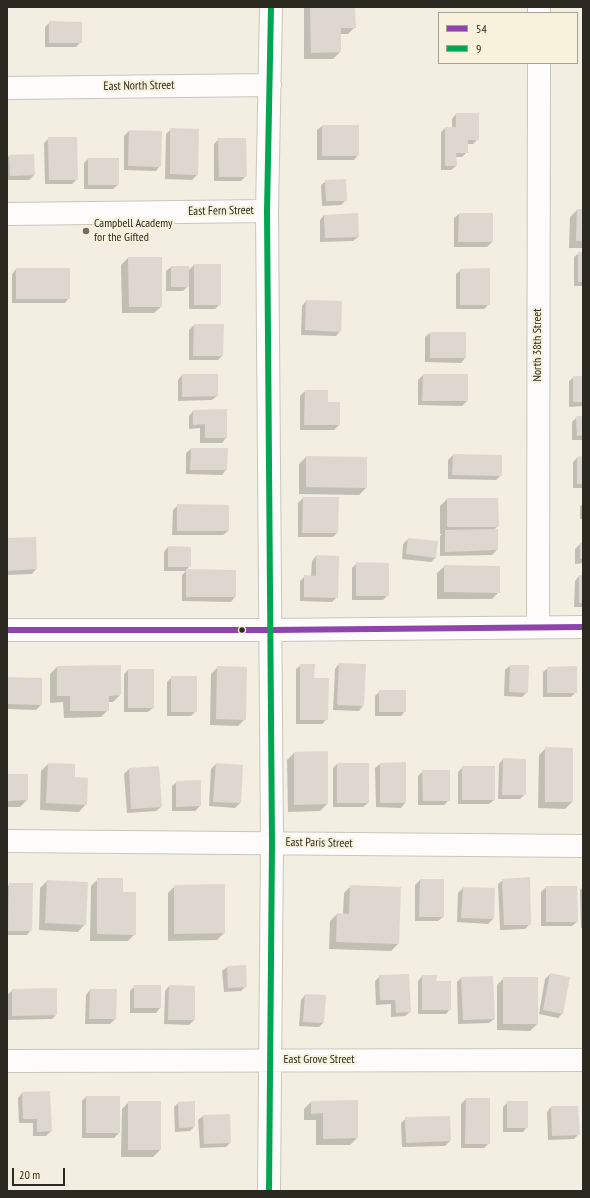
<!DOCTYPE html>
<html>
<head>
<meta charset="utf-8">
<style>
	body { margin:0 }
	#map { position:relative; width:590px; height:1198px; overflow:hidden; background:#f2eee2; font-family:"PT Sans Narrow",sans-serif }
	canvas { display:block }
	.frame { position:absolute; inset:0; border:8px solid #2b2920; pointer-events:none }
	.legend { position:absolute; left:438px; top:12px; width:140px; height:52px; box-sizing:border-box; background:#f8f2dc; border:1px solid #a6a291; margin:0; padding:5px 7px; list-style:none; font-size:12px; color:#2b2920 }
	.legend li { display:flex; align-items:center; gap:8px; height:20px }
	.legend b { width:20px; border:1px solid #a6a291 }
	.scale { position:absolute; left:12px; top:1168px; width:53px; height:18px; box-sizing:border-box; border:2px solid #2b2920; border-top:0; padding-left:5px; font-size:12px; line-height:14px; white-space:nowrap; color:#2b2920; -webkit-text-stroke:3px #f8f2dc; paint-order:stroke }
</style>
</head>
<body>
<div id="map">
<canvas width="590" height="1198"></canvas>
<div class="frame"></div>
<ul class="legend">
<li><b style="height:5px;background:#8e44ad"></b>54</li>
<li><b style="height:5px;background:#00a651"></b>9</li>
</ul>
<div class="scale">20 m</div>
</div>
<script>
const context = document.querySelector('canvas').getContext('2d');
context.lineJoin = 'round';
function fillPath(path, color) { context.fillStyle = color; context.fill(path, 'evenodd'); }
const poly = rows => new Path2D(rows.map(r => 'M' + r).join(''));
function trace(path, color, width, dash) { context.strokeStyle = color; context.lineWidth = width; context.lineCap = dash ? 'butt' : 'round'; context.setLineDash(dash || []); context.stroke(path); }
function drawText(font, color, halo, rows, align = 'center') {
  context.font = font + ' "PT Sans Narrow",sans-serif'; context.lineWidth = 4; context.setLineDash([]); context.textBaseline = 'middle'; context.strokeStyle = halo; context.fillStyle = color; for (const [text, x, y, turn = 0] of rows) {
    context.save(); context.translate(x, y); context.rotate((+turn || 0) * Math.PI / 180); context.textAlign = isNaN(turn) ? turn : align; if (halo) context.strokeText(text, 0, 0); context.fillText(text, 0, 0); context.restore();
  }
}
fillPath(poly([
	[304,7,354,7,355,27,348,34,340,34,340,52,333,59,304,59],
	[50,22,81,42,76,47,45,47,45,27],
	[456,114,478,139,473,144,467,144,467,152,462,157,456,157,456,166,451,170,441,170,441,132,445,128,452,128,452,119],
	[322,126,358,126,358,155,354,160,317,160,317,130],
	[171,129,198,130,197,175,192,180,165,179,166,134],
	[129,131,160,166,156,171,124,170,124,136],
	[49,138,77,179,72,184,45,184,44,143],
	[219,139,246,176,241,181,214,181,214,144],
	[9,156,34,175,29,180,7,180,7,158],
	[88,159,118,185,113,189,84,189,84,163],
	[326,181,346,200,341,205,322,206,321,185],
	[577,210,583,210,583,248,569,248,570,217],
	[459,214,492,214,492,242,487,247,454,247,454,218],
	[324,215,358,237,353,241,320,242,320,220],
	[579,253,583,253,583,286,574,286,574,257],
	[128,258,162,306,154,313,122,313,121,265],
	[194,265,220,265,220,304,215,309,189,309,189,285,183,291,166,291,166,271,171,267,188,271],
	[16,269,69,298,65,303,12,303,12,274],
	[461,270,489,304,484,309,456,309,456,274],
	[306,301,340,331,336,336,301,335,302,306],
	[194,325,223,325,223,355,218,360,189,360,189,330],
	[430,333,465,333,465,358,461,363,425,362,425,337],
	[182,375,217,396,212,400,178,401,178,380],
	[423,375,467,375,467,401,462,406,418,405,418,380],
	[574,377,583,377,583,406,569,407,569,381],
	[305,391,327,403,339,403,339,425,334,430,300,430,300,396],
	[226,410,226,438,222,443,200,443,200,428,189,429,189,416,193,411],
	[577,417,583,417,583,440,572,440,572,422],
	[191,449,227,449,226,470,222,475,186,474,186,453],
	[453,455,501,456,501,475,496,480,448,479,448,460],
	[306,457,366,488,359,495,299,494,299,464],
	[583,457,583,488,573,488,573,462,577,458],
	[303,498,337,533,333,537,298,537,298,503],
	[447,499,498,526,494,530,497,530,497,550,492,555,440,556,440,536,442,534,440,534,440,506],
	[583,504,583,519,580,519,580,506],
	[178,505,228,531,223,535,172,535,173,510],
	[7,539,36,569,32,574,7,575],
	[408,539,436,557,431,562,402,559,403,544],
	[580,544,583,544,583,563,575,564,575,549],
	[168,547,190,566,186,570,235,597,231,602,182,601,182,575,186,571,164,571,164,552],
	[316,556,337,597,332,602,300,601,300,581,305,576,311,577,312,561],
	[357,563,388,595,383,600,352,600,352,568],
	[445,566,499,592,492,599,437,599,437,573],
	[579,576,583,576,583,607,574,607,575,581],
	[339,664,363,706,359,711,333,710,335,669],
	[301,665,327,719,322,724,296,724,296,669],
	[510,666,528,666,527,692,522,697,504,696,505,670],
	[57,667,120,695,113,702,108,702,108,710,101,717,64,718,63,702,50,703,50,674],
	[218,667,245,719,238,726,210,725,211,674],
	[548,668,576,692,571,697,543,697,543,672],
	[128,670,153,708,148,712,124,712,124,674],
	[172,677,196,711,191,716,167,716,167,682],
	[7,678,41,705,36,710,7,709],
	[380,691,405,711,401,716,375,716,375,696],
	[546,748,572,802,565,809,538,808,539,755],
	[294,753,327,804,320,811,288,812,287,760],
	[503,759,525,794,520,799,498,799,499,764],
	[405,763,405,803,401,808,376,807,375,768,380,764],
	[48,764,74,778,86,804,79,812,40,810,41,771],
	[216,764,242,766,240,803,235,808,209,806,211,769],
	[337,764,368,803,363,807,333,807,333,768],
	[158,767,161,807,156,811,127,813,124,774,129,769],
	[463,767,494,800,489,804,458,804,458,772],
	[423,771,449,800,444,805,418,805,418,776],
	[7,775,27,775,27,800,20,807,7,807],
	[177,782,200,806,195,811,172,811,172,786],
	[98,879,122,893,135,934,128,941,90,941,91,886],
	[420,880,443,917,438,921,415,921,415,885],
	[503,880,530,924,525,929,500,930,498,884],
	[47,881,85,924,78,932,39,930,40,888],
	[10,884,31,930,27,935,7,935,7,887],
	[224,885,224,933,217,940,168,941,168,893,175,886],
	[351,886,400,888,398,944,391,951,329,949,330,921,337,914,343,914,344,893],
	[546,887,577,922,572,926,541,926,541,892],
	[583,887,583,928,581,928,580,890],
	[463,888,493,919,488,924,457,922,458,893],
	[227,967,246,986,241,991,224,992,222,971],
	[550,974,563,1013,558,1018,539,1014,545,979],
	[380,976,410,1012,405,1016,391,1017,391,1004,376,1005,375,981],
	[422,976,435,982,450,1009,446,1014,418,1014,418,981],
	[461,978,494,1019,489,1023,458,1024,457,982],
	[504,978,537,1024,530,1031,497,1030,497,985],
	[135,986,160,986,160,1008,156,1013,130,1013,130,991],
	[169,986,194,1020,189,1025,164,1024,165,991],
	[13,990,56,1015,52,1019,8,1020,8,994],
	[90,990,115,1019,110,1024,85,1024,86,995],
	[305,995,323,1023,319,1027,299,1026,301,1000],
	[22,1093,51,1131,46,1136,33,1136,33,1123,19,1123,18,1098],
	[86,1097,119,1097,119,1133,114,1138,82,1138,82,1101],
	[466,1099,489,1143,484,1148,461,1148,461,1104],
	[357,1101,357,1138,350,1145,316,1145,316,1120,304,1120,304,1109,311,1102],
	[129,1102,160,1150,153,1157,121,1157,122,1109],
	[508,1102,527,1127,523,1132,503,1132,503,1107],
	[178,1103,194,1127,190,1131,175,1132,174,1107],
	[551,1107,578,1135,574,1139,548,1140,547,1112],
	[203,1116,230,1143,226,1147,200,1148,198,1120],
	[406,1118,450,1141,445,1146,402,1147,401,1123]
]), '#0003');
fillPath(poly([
	[310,7,355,7,356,28,341,28,341,52,311,53],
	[49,21,82,22,82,43,49,43],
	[456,113,479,113,479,140,468,140,468,153,456,153,457,166,445,166,445,127,456,127],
	[322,125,359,125,359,156,322,156],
	[170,128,199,129,198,175,170,174],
	[129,130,162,131,161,167,128,166],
	[48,137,77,137,78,180,49,180],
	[218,138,246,138,247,177,219,177],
	[34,154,35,175,10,176,9,155],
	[88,158,119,158,119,185,88,185],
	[346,179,347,201,326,201,325,180],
	[577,209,583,209,583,241,576,241],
	[358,213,359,237,325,238,324,215],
	[459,213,493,213,493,242,458,242],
	[578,252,583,252,583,282,578,282],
	[128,257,162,257,162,307,129,307],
	[194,264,221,264,221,305,194,305],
	[171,266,189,266,189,287,171,287],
	[16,268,70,268,70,299,16,299],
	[490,268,490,305,460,305,460,269],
	[306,300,342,301,341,332,305,330],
	[194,324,224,324,223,356,193,356],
	[430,332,466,332,466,358,430,358],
	[182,374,218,374,218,396,182,397],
	[423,374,468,374,468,401,422,401],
	[573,376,583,376,583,402,573,402],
	[305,390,328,390,328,402,340,402,340,425,304,425],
	[227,409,227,438,205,438,205,424,193,425,193,410],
	[576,416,583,416,583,435,577,436],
	[191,448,228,448,227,470,190,470],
	[453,454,502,455,502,476,452,475],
	[306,456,367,457,367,488,306,487],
	[583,456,583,484,577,484,577,457],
	[303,497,339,497,338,533,302,533],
	[447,498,498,498,499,527,447,527],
	[177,504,229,505,229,531,177,531],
	[498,529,498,550,445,552,445,530],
	[36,537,37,569,7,571,7,538],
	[408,538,438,541,436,558,406,554],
	[580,543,583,543,583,559,580,559],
	[168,546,191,547,191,567,168,567],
	[316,555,339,556,338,598,304,597,304,575,316,576],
	[356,562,389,563,389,596,356,596],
	[444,565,500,566,500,593,444,592],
	[186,569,236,570,236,597,186,597],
	[579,575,583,575,583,603,579,603],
	[339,663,366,664,364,706,337,705],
	[300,664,315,664,314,678,329,678,328,720,300,720],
	[121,665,121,695,109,696,109,711,70,711,70,696,57,696,57,666],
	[510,665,529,665,528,693,509,692],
	[217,666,247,667,246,720,216,719],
	[577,666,577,693,547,693,547,667],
	[128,669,154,669,154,708,128,708],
	[171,676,197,676,197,712,171,712],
	[7,677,42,678,42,705,7,704],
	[379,690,406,690,406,712,379,712],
	[545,747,573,748,573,802,545,802],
	[328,751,328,804,294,805,294,752],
	[503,758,526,759,526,795,502,795],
	[406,762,406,803,380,803,380,763],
	[48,763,75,764,75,777,88,778,87,805,46,803],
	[216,763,243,765,241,803,213,802],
	[337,763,369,763,369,803,337,803],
	[159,766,162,807,131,809,129,768],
	[462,766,495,766,495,800,462,800],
	[422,770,450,770,450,801,423,801],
	[7,774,28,774,28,800,7,801],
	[201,780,201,806,176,807,176,781],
	[530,877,531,925,504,925,502,879],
	[97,878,123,878,123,892,136,892,136,935,97,934],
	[420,879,444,879,444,917,419,917],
	[47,880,88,882,86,925,45,923],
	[9,883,33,883,32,931,8,931],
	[225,884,225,933,174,934,174,885],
	[350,885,401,887,399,944,336,942,337,913,349,914],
	[546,886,577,886,578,922,546,922],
	[463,887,495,888,494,919,461,918],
	[246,965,247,987,228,988,227,966],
	[550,973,570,977,563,1014,543,1010],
	[409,974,411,1012,396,1013,395,1000,380,1000,379,975],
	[422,975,437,975,436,981,451,981,451,1010,422,1010],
	[493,976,495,1019,463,1020,461,977],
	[503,977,538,977,538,1024,503,1024],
	[134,985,161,985,161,1008,134,1008],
	[169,985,195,986,195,1020,168,1020],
	[57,988,57,1015,12,1016,12,989],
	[90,989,117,989,116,1019,89,1019],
	[305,994,326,995,324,1023,303,1022],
	[50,1091,52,1131,37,1132,37,1119,23,1119,22,1092],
	[86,1096,120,1096,120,1133,86,1133],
	[466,1098,490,1098,490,1144,465,1144],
	[358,1100,358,1138,323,1139,323,1113,311,1114,311,1101],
	[128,1101,161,1101,161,1150,128,1150],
	[195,1101,195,1127,179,1128,178,1102],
	[507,1101,528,1101,528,1128,507,1128],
	[551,1106,578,1106,580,1135,552,1136],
	[230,1114,231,1143,204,1144,203,1115],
	[450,1116,451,1141,406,1143,405,1117]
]), '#ded7d0');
const minor = poly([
	[539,13,539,7],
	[7,88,270,85],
	[7,214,267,211],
	[538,627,539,63],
	[7,630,270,630,583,627],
	[7,841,583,846],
	[7,1061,583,1060],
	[269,1191,272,843,267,211,271,7]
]);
trace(minor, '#c9c6bc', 24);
trace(minor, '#fdfcfb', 22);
trace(poly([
	[7,630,270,630,583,627]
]), '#8e44ad', 6);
trace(poly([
	[269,1191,272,843,267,211,271,7]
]), '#00a651', 6);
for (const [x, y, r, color] of [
	[86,231,4,"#716e64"],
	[242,630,3.5,"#2b2920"]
]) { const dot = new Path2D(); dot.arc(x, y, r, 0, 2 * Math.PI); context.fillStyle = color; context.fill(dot); trace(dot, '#f8f2dc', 1.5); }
drawText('12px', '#2b2920', '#f8f2dc', [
	["East North Street",139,86,-1],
	["East Fern Street",221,211,-1],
	["North 38th Street",538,345,-90],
	["East Paris Street",319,843,1],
	["East Grove Street",319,1060]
]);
drawText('12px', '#2b2920', '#f8f2dc', [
	["Campbell Academy",94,224],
	["for the Gifted",94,238]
], 'left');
</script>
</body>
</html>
